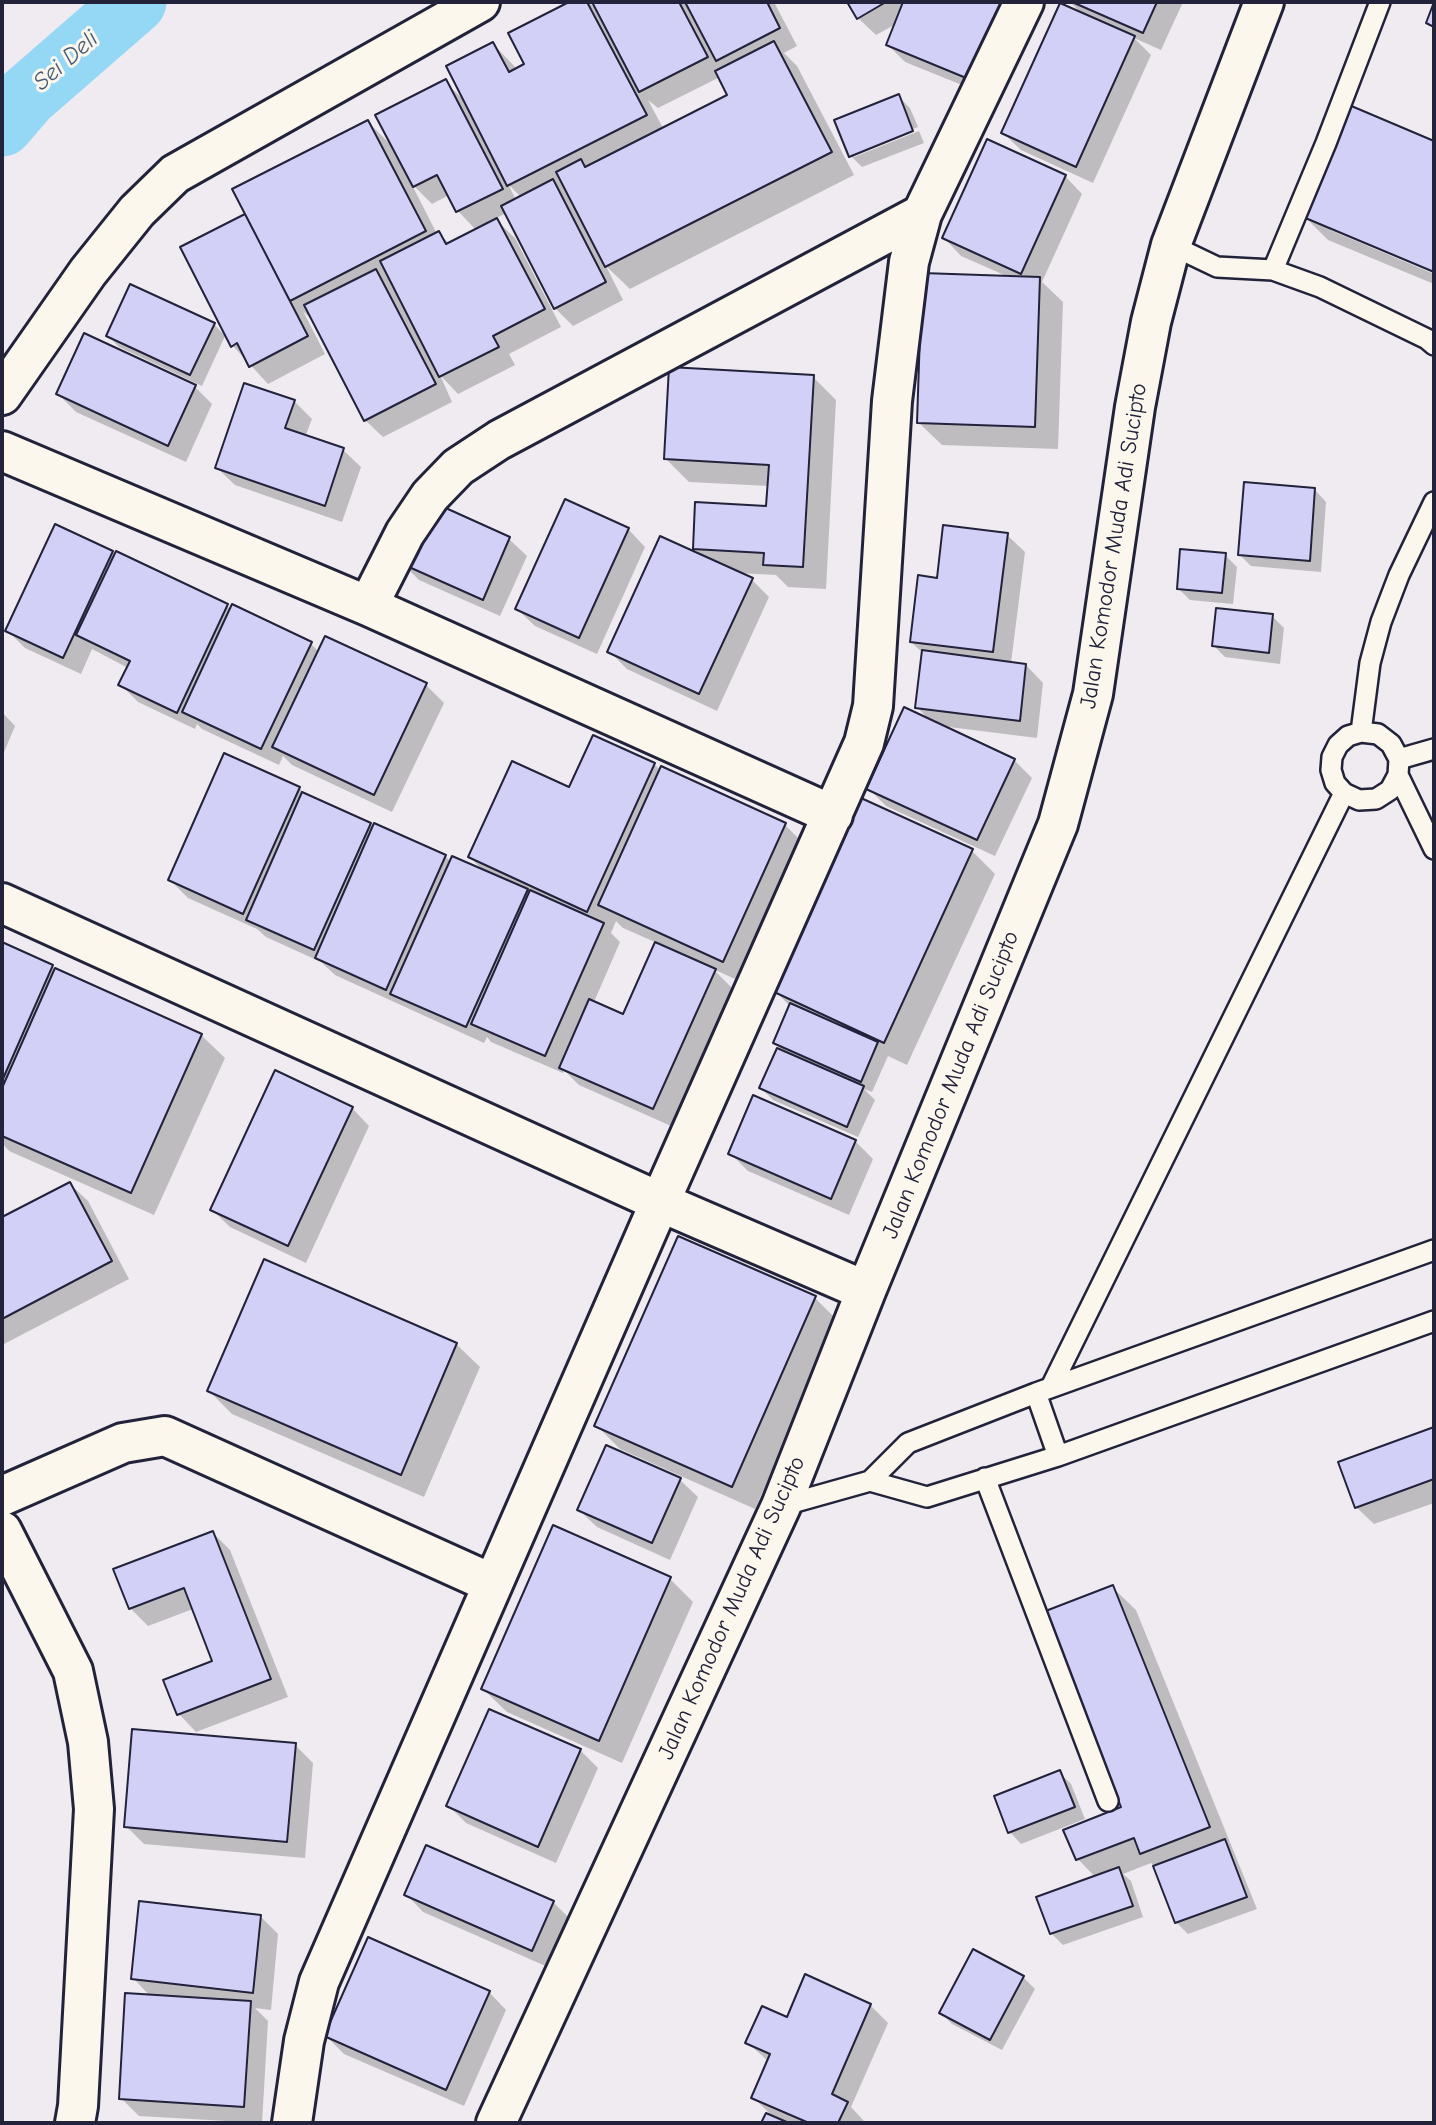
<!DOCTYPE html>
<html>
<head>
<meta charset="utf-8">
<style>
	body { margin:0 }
	#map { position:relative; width:1436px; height:2125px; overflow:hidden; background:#efebf0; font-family:"Comic Neue",sans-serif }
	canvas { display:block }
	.frame { position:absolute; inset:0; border:4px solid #22223b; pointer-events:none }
</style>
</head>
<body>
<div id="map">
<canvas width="1436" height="2125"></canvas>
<div class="frame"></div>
</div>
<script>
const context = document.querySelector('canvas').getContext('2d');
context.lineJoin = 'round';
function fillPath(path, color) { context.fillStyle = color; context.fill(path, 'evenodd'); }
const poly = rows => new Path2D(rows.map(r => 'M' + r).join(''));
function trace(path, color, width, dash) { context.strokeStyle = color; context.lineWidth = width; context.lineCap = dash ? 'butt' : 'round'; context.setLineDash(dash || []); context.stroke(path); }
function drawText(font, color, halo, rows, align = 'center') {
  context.font = font + ' "Comic Neue",sans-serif'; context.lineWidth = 6; context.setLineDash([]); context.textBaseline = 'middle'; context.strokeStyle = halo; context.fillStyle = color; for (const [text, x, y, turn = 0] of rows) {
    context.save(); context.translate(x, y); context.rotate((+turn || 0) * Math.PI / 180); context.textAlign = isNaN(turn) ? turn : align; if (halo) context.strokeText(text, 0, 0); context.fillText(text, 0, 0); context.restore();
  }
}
fillPath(poly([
	[572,2,589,2,598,11,594,2,774,2,797,46,784,53,797,66,854,175,630,289,606,266,623,300,573,326,555,308,506,213,495,219,515,238,561,327,509,354,515,365,458,394,440,375,452,402,383,437,365,420,316,324,303,311,325,354,268,384,233,346,245,216,368,122,394,148,445,82,465,101,493,44,517,69,526,65,510,34],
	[720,77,730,96,664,130,648,100,658,108],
	[411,183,432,204,449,195,458,211,477,231,450,244,439,234,437,234],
	[508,184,521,197,516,200],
	[849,2,1028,2,989,96,905,62,888,45,896,24,876,35,858,18],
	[1070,2,1183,2,1161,50,1134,38,1151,55,1093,183,1021,150,1003,133,1083,15],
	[898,96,910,108,918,127,854,153,854,157,919,131,924,143,862,167,851,156],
	[1350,108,1434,143,1434,270,1330,227,1330,230,1434,274,1434,284,1328,240,1305,217],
	[1065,176,1082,194,1042,282,1063,302,1058,449,942,445,918,422,1011,278,961,256,944,238],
	[214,324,225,336,202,386,119,347,108,336],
	[813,377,836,400,826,589,788,587,776,575,738,573,751,579,769,597,717,711,627,669,609,651,703,557,694,549,768,508,769,486,689,482,665,458],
	[195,387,212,404,186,462,76,412,58,394],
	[294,401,312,419,305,437,343,450,361,467,342,522,235,485,217,468],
	[1315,490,1326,502,1321,572,1251,566,1239,554],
	[628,529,645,547,597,654,535,626,517,609],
	[1007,535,1025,552,1011,663,1026,665,1043,683,1037,738,941,726,1014,760,1032,778,995,856,886,806,868,788,931,722,917,707,924,654,911,642,939,580],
	[509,539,527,556,500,616,419,580,402,563],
	[112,552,227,606,231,610,311,644,319,652,426,685,444,703,392,812,292,765,283,756,279,765,202,729,197,724,195,729,138,702,120,684,128,668,92,649,81,674,25,648,7,630],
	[1225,555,1237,567,1233,604,1190,600,1178,588],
	[1272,616,1284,628,1280,664,1225,657,1214,646],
	[2,712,15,726,2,757],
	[654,764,661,771,785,825,808,848,746,984,713,969,732,988,671,1126,579,1085,564,1070,563,1073,491,1042,487,1037,484,1043,335,975,321,962,266,937,257,929,188,898,170,880,299,788,307,796,370,824,374,828,445,856,451,862,484,872,470,857,570,790],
	[616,921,623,928,657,943,624,1016,594,1002,620,942,611,933],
	[862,800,972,851,995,874,907,1065,888,1056,872,1092,864,1089,875,1100,858,1137,773,1100,761,1088,786,1054,775,1043,791,1007,775,991],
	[2,943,52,966,57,971,201,1035,225,1058,154,1215,9,1151,2,1143],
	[352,1108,369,1126,306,1263,230,1227,212,1210],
	[855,1141,873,1159,849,1215,748,1171,730,1153],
	[70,1184,88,1201,129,1279,2,1345,2,1219],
	[815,1298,838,1321,755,1509,620,1449,596,1425],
	[456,1344,480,1367,424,1497,232,1414,209,1391],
	[1434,1429,1434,1503,1374,1524,1356,1507,1340,1463],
	[607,1447,680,1480,698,1497,670,1560,597,1527,579,1510],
	[213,1533,230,1550,288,1697,196,1732,179,1714,166,1681,214,1662,193,1609,148,1626,130,1608],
	[670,1579,693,1602,622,1763,507,1712,483,1689],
	[1112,1587,1136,1610,1257,1909,1188,1934,1176,1922,1156,1868,1151,1863,1123,1874,1131,1881,1143,1917,1063,1945,1051,1933,1096,1878,1078,1859,1066,1831,1124,1808],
	[295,1745,313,1763,305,1858,144,1844,126,1826],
	[580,1750,598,1768,556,1863,466,1823,448,1805],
	[1059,1772,1071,1784,1085,1819,1021,1844,1010,1832],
	[406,1894,553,1902,571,1920,550,1968,423,1912],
	[261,1917,278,1934,271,2010,255,2008,268,2021,262,2123,139,2116,121,2098,151,1997,133,1978],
	[1023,1977,1035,1989,1002,2050,952,2024,941,2013],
	[489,1992,506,2010,464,2106,344,2054,326,2036],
	[870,2005,888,2023,851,2107,864,2121,863,2123,763,2123,767,2115,774,2118,753,2097,769,2062,748,2043,788,2019]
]), '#0003');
trace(poly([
	[2,125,27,96,135,2]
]), '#94d8f6', 63);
const building = poly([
	[569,2,587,2,647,115,507,186,446,66,493,42,509,72,524,64,508,33,569,2],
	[592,2,679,2,708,57,639,92,592,2],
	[685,2,767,2,780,28,716,61,685,2],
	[847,2,886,2,857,19,847,2],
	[903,2,1004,2,971,80,886,45,903,2],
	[1072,2,1157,2,1143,33,1072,2],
	[1434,2,1434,27,1426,23,1434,2],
	[1060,3,1135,36,1076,167,1001,133,1060,3],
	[774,41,832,152,605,267,556,172,581,159,585,167,727,95,715,71,774,41],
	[446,79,503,189,456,212,437,175,413,187,375,115,446,79],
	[899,94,913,131,849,157,834,120,899,94],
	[1349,105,1434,141,1434,272,1303,217,1349,105],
	[368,120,426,231,290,301,232,189,368,120],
	[987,139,1066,175,1021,274,942,238,987,139],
	[553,179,606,282,554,309,501,206,553,179],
	[245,214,308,336,249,367,237,343,231,347,180,247,245,214],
	[497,218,545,309,493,336,499,347,439,377,380,261,439,231,446,244,497,218],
	[376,269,436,384,364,421,304,305,376,269],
	[922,273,1040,277,1035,427,917,423,922,273],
	[130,284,215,323,190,375,106,336,130,284],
	[84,333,196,385,168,446,56,394,84,333],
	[669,367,814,375,803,567,763,565,764,553,693,549,695,502,766,506,769,465,664,459,669,367],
	[244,383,295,400,285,428,344,448,325,506,215,468,244,383],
	[1244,482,1315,488,1310,561,1238,555,1244,482],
	[565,499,629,528,579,638,515,609,565,499],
	[428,500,510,537,483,600,400,563,428,500],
	[55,524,113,551,63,658,5,631,55,524],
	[943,525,1008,533,993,652,910,642,918,575,937,578,943,525],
	[660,536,753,578,699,694,607,652,660,536],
	[1180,549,1226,553,1222,593,1177,589,1180,549],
	[116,551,228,604,177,713,118,685,130,661,76,635,116,551],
	[232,604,312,642,261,749,182,712,232,604],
	[1216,608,1273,614,1269,653,1212,646,1216,608],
	[325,636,427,683,374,795,272,747,325,636],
	[922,650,1026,664,1020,721,915,708,922,650],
	[904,707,1015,759,977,840,866,789,904,707],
	[593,735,655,763,587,912,468,857,512,761,569,787,593,735],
	[224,753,300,787,243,914,168,880,224,753],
	[661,766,786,823,723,962,598,905,661,766],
	[302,792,371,823,314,950,246,920,302,792],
	[861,798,973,849,884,1043,772,991,861,798],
	[374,823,446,855,386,990,315,958,374,823],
	[452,856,528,889,466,1027,390,994,452,856],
	[530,890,604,923,545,1056,471,1024,530,890],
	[2,942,53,965,2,1081,2,942],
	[655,942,716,969,653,1109,559,1068,589,999,623,1014,655,942],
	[55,968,202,1034,131,1193,2,1136,2,1088,55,968],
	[790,1003,878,1042,861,1082,773,1043,790,1003],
	[777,1048,864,1086,847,1127,759,1088,777,1048],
	[275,1070,353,1107,288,1246,210,1210,275,1070],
	[753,1095,856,1140,831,1199,728,1154,753,1095],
	[70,1182,112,1261,2,1319,2,1217,70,1182],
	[678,1236,816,1296,732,1487,594,1426,678,1236],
	[264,1259,457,1343,401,1475,207,1391,264,1259],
	[1434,1427,1434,1479,1355,1508,1338,1462,1434,1427],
	[606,1445,681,1478,652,1543,577,1510,606,1445],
	[553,1525,671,1577,599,1741,481,1689,553,1525],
	[213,1531,271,1679,177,1715,163,1680,212,1661,184,1588,129,1609,113,1569,213,1531],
	[1113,1585,1210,1827,1140,1854,1134,1838,1076,1860,1063,1830,1121,1807,1043,1612,1113,1585],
	[489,1709,581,1749,538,1847,446,1806,489,1709],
	[132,1729,296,1743,287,1842,124,1827,132,1729],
	[1060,1770,1075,1807,1008,1833,994,1796,1060,1770],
	[1225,1839,1247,1897,1175,1923,1153,1866,1225,1839],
	[426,1845,554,1901,532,1951,404,1895,426,1845],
	[1119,1867,1133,1906,1050,1934,1036,1897,1119,1867],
	[139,1901,261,1915,253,1993,131,1979,139,1901],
	[368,1937,490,1991,446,2090,324,2036,368,1937],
	[973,1949,1024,1976,990,2040,939,2013,973,1949],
	[805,1974,871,2004,832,2094,848,2102,838,2123,809,2123,751,2098,770,2054,745,2043,762,2006,787,2017,805,1974],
	[125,1993,251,2001,244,2107,119,2099,125,1993],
	[766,2113,789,2123,761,2123,766,2113]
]);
fillPath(building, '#d3d0f8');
trace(building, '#22223b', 2);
const lane = poly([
	[1171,245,1217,267,1273,270,1320,287,1427,339,1434,345],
	[1273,270,1326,143,1380,2],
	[1361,732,1370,663,1381,622,1399,575,1434,502],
	[1399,759,1434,749],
	[1398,775,1390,790,1376,799,1359,800,1344,793,1335,783,1331,770,1332,757,1338,745,1348,736,1361,732,1378,734,1391,744,1399,759,1398,775,1434,849],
	[1051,1387,1344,793],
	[1036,1393,1058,1456],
	[985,1478,1108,1801],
	[870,1481,927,1497,1058,1456,1434,1321],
	[781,1506,870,1481,908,1443,1036,1393,1434,1250]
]);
const street = poly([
	[2,395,88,272,137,211,175,174,480,2],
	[2,451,368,606,833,815],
	[368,606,405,533,430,496,458,467,499,440,922,214],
	[2,903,660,1202,866,1291],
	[2,1496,123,1443,165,1436,493,1584],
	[2,1531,73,1671,88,1742,94,1809,78,2106,75,2123],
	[292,2123,304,2041,319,1982,660,1202,864,743,873,706,892,401,909,262,922,214,1024,2],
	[496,2123,781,1506,866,1291,1058,824,1093,694,1135,407,1151,322,1171,245,1264,2]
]);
trace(lane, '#22223b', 24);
trace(street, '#22223b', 44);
trace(lane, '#fbf7ec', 19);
trace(street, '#fbf7ec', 38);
drawText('23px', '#22223b', '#fbf7ec', [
	["Jalan Komodor Muda Adi Sucipto",1114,546,-81],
	["Jalan Komodor Muda Adi Sucipto",951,1085,-68],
	["Jalan Komodor Muda Adi Sucipto",732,1608,-66]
]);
drawText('italic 24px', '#445973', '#fbf7ec', [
	["Sei Deli",66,61,-41]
]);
</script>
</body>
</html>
